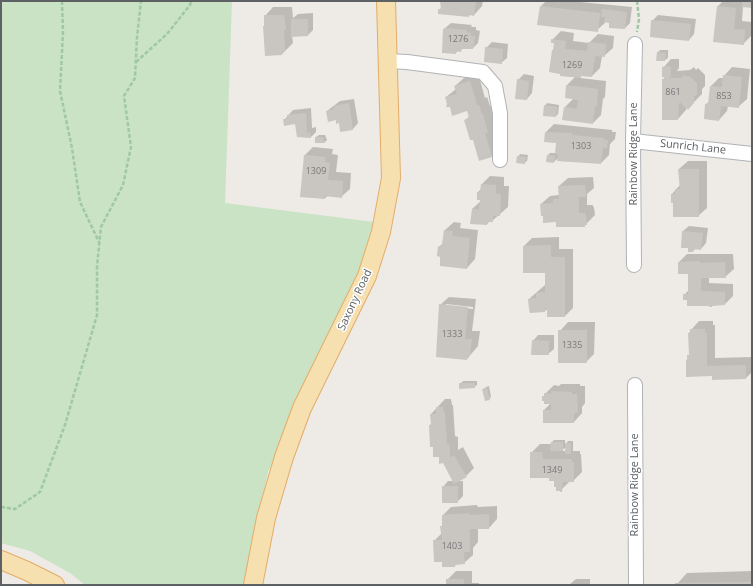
<!DOCTYPE html>
<html>
<head>
<meta charset="utf-8">
<style>
	body { margin:0 }
	#map { position:relative; width:753px; height:586px; overflow:hidden; background:#eeeae5; font-family:"Open Sans",sans-serif }
	canvas { display:block }
	.frame { position:absolute; inset:0; border:2px solid #5d6164; pointer-events:none }
</style>
</head>
<body>
<div id="map">
<canvas width="753" height="586"></canvas>
<div class="frame"></div>
</div>
<script>
const context = document.querySelector('canvas').getContext('2d');
context.lineJoin = 'round';
function fillPath(path, color) { context.fillStyle = color; context.fill(path, 'evenodd'); }
const poly = rows => new Path2D(rows.map(r => 'M' + r).join(''));
function trace(path, color, width, dash) { context.strokeStyle = color; context.lineWidth = width; context.lineCap = dash ? 'butt' : 'round'; context.setLineDash(dash || []); context.stroke(path); }
function drawText(font, color, halo, rows, align = 'center') {
  context.font = font + ' "Open Sans",sans-serif'; context.lineWidth = 3; context.setLineDash([]); context.textBaseline = 'middle'; context.strokeStyle = halo; context.fillStyle = color; for (const [text, x, y, turn = 0] of rows) {
    context.save(); context.translate(x, y); context.rotate((+turn || 0) * Math.PI / 180); context.textAlign = isNaN(turn) ? turn : align; if (halo) context.strokeText(text, 0, 0); context.fillText(text, 0, 0); context.restore();
  }
}
fillPath(poly([
	[1,1,232,1,225,203,374,222,372,240,336,329,268,472,244,585,85,585,70,573,30,551,1,543]
]), '#c9e3c4');
fillPath(poly([
	[441,1,483,1,482,6,474,15,470,14,469,16,439,10,443,6],
	[546,1,570,1,632,7,630,23,625,28,610,22,606,22,597,30,540,7],
	[723,1,752,1,752,7,743,6,742,21,752,22,752,35,743,44,718,6],
	[273,7,292,7,293,18,298,14,313,13,313,30,308,35,292,36,293,43,282,54,265,16],
	[658,15,696,19,694,34,689,40,652,21],
	[451,23,472,25,471,27,476,27,476,30,480,31,478,43,473,48,464,48,455,53,444,29],
	[561,31,574,33,573,41,589,43,598,34,614,36,613,48,604,56,602,56,600,68,592,76,582,75,580,78,606,81,605,97,603,99,601,115,593,123,565,107,574,98,567,85,576,76,550,71,553,50,554,48,555,42,552,40],
	[492,42,508,44,507,58,501,63,486,48],
	[660,50,668,50,668,58,665,60,658,52],
	[671,59,679,59,679,68,677,71,690,70,694,67,696,70,698,68,705,75,705,86,702,89,702,94,688,108,686,107,686,110,678,119,663,79,666,76,663,68],
	[732,67,750,69,747,99,738,107,728,106,727,111,719,120,706,104,709,102,711,86,719,78,723,78,724,76],
	[478,73,485,98,487,97,490,106,491,106,496,123,500,148,492,156,480,159,473,138,465,120,470,116,468,110,446,97,456,89,455,86,464,78],
	[524,74,534,76,532,93,527,99,518,80],
	[354,99,358,123,353,129,340,122,327,111,340,101],
	[547,103,559,105,558,114,556,116,545,106],
	[311,108,312,128,316,127,316,132,311,137,296,123,284,120,293,110],
	[554,124,612,130,612,132,616,132,615,139,610,144,609,155,601,163,558,158,554,162,548,155,550,153,556,153,557,142,546,132],
	[319,135,325,135,327,140,325,142,316,137],
	[313,147,333,149,332,154,338,155,336,172,351,173,350,189,341,197,328,196,325,198,305,155],
	[520,154,528,155,527,161,524,163,518,157],
	[688,161,707,161,707,208,698,216,674,202,672,194,680,185,679,169],
	[490,176,504,177,504,186,509,186,508,207,492,221,490,221,487,224,472,209,481,201,481,199,478,199,478,192,481,189,482,184],
	[593,177,594,188,587,194,587,205,593,205,593,207,594,207,595,215,584,226,571,227,571,226,557,221,541,204,550,196,559,195,559,186,568,178],
	[454,222,461,223,460,228,478,230,475,259,467,268,442,256,439,247,443,243,445,230],
	[689,226,708,228,706,243,701,249,696,248,693,251,683,231],
	[559,237,559,249,573,249,573,308,565,316,548,308,545,311,529,299,545,285,546,272,524,246,532,238],
	[687,254,733,254,734,269,725,277,709,277,709,283,733,284,733,296,725,304,710,305,688,299,684,295,689,290,689,273,679,262],
	[449,297,476,299,472,331,480,331,478,346,467,359,440,305],
	[446,304,473,307,473,309,446,306],
	[699,321,713,321,713,325,715,325,715,358,752,357,752,372,746,378,713,375,688,356,690,354,689,333,691,330],
	[568,322,595,322,594,354,586,362,560,331],
	[538,335,554,335,554,349,548,354,533,341],
	[463,381,477,381,477,385,474,387,460,384],
	[561,384,580,384,580,386,585,386,585,403,582,407,582,413,574,422,544,410,551,403,545,394,554,385,559,386],
	[489,386,491,397,489,399,483,390,486,387],
	[445,399,451,399,452,405,453,405,455,436,458,437,458,450,463,447,474,468,466,476,456,481,463,481,463,496,457,502,443,487,448,481,454,481,434,446,431,446,430,425,432,423,431,414],
	[554,440,565,440,565,445,568,441,573,441,573,451,580,451,580,454,581,454,582,472,573,481,570,481,561,490,531,453,540,444,552,444,552,442],
	[566,447,566,451,561,451],
	[477,505,478,507,497,506,497,519,489,528,478,528,478,542,473,548,473,555,464,563,457,563,455,566,443,561,434,541,442,533,443,515,451,507],
	[456,571,472,571,472,583,479,583,479,585,447,585,447,580],
	[752,571,752,585,676,585,687,573],
	[576,579,590,579,590,585,569,585]
]), '#0003');
fillPath(poly([
	[440,1,476,1,474,16,469,15,469,17,438,14,438,9,441,9],
	[742,1,752,1,752,8,742,7],
	[540,6,600,13,598,32,537,25],
	[717,6,736,8,734,29,745,30,744,45,713,42],
	[602,9,627,12,625,29,609,28,609,23,604,22,605,17,601,17],
	[264,15,284,15,286,30,284,30,285,52,282,52,282,55,265,56,263,26,264,26],
	[291,19,308,19,308,36,291,37],
	[651,20,691,24,689,41,650,37],
	[445,28,467,30,466,32,471,33,471,36,475,36,473,49,462,49,461,52,456,51,456,54,442,53,443,29],
	[551,39,566,41,565,49,587,51,588,42,606,44,605,57,595,56,592,77,581,76,581,78,560,76,560,74,549,72,552,50,553,50,554,43,551,43],
	[485,47,503,49,502,64,484,62],
	[657,52,666,53,665,61,656,61],
	[666,66,671,67,671,77,669,77,669,78,681,78,685,75,688,77,689,76,697,83,697,95,694,96,694,103,688,110,681,103,679,103,678,120,662,120,662,79,665,79,665,77,662,77,662,67],
	[723,75,742,77,739,108,721,106,719,121,704,119,705,104,708,104,710,86,722,87],
	[517,79,529,81,527,100,515,99],
	[470,81,477,105,479,105,482,114,483,114,488,133,485,133,492,157,479,161,473,140,470,140,464,120,469,118,467,111,452,116,450,107,446,107,447,104,445,97,457,94,454,86],
	[566,85,598,89,597,106,595,106,593,124,562,120,564,107,577,109,578,100,565,98],
	[349,103,353,130,340,132,339,123,336,124,336,120,328,122,326,111,334,109,334,106],
	[544,105,557,107,556,117,543,116],
	[306,113,307,133,310,132,311,138,297,137,295,124,284,126,283,119,287,119,287,115],
	[545,132,572,133,572,135,604,138,604,140,608,140,607,148,603,148,601,164,557,161,558,154,555,154,556,143,544,142],
	[315,137,323,137,325,143,315,143],
	[304,155,325,157,325,162,330,163,328,180,343,181,342,198,325,196,325,199,300,197],
	[547,155,555,156,554,163,546,162],
	[517,156,526,157,525,164,516,163],
	[678,169,699,169,699,217,673,217,673,203,671,203,671,194,675,194,675,189,680,189],
	[481,184,496,185,496,194,501,194,500,216,493,216,493,222,487,222,487,225,470,224,472,209,479,209,480,200,477,200,477,192,480,192],
	[585,185,586,197,579,197,579,213,585,213,585,215,586,215,587,225,585,225,585,227,556,227,556,222,543,223,543,216,541,216,540,204,553,203,553,199,559,199,558,186],
	[444,230,453,231,452,236,470,238,467,269,440,266,440,257,437,256,438,246,441,247,442,244],
	[682,231,703,233,701,250,694,249,693,252,688,252,688,248,681,248],
	[551,245,551,257,565,257,565,317,547,317,547,308,545,308,545,312,530,313,529,309,528,299,536,298,536,293,545,292,545,273,523,273,523,246],
	[700,261,700,263,725,262,726,278,701,278,701,291,725,292,725,305,712,306,712,307,709,307,709,306,687,306,687,300,683,300,683,294,688,294,688,274,678,274,678,262],
	[439,304,468,307,465,339,472,339,470,355,468,355,467,360,436,357],
	[690,329,705,329,705,333,707,333,707,366,746,365,746,379,712,380,712,376,686,377,686,360,687,360,687,355,689,355,688,333,690,333],
	[558,330,587,330,587,363,558,363],
	[532,340,549,341,549,355,531,355],
	[459,383,475,383,475,388,459,389],
	[487,388,490,400,485,401,482,389],
	[551,391,572,392,572,394,577,394,578,413,574,413,574,423,543,423,543,410,551,410,551,404,544,404,544,401,542,401,542,396,544,396,544,393,551,394],
	[436,407,443,407,444,413,445,413,447,444,450,445,450,457,454,455,467,477,454,484,443,463,439,464,439,457,433,457,433,447,430,447,429,425,431,425,430,414,436,414],
	[551,442,563,442,563,451,550,451],
	[565,443,571,443,571,454,565,454],
	[530,452,542,452,543,459,572,459,572,462,574,462,574,482,563,482,562,492,560,492,560,491,556,491,556,487,554,487,554,481,549,481,549,478,530,478],
	[442,486,458,486,458,503,442,503],
	[469,513,470,515,489,514,489,529,470,529,470,552,464,552,465,564,455,565,455,567,442,567,442,562,434,562,433,540,442,540,440,526,442,526,442,515],
	[446,579,464,579,464,585,446,585],
	[752,582,752,585,675,585,675,583]
]), '#c9c5c1');
const minor = poly([
	[388,61,407,62,483,72,495,86,500,113,500,160],
	[633,141,752,154],
	[634,265,633,141,635,44],
	[635,385,636,585]
]);
const major = poly([
	[1,560,27,571,55,585],
	[253,585,266,518,284,457,302,408,367,276,381,232,391,178,386,1]
]);
trace(minor, '#b0b3b6', 16);
trace(major, '#e4ac68', 20);
trace(poly([
	[62,1,63,32,60,91,72,148,80,202,99,242],
	[637,1,639,19,637,32],
	[136,62,167,34,190,5,191,1],
	[1,507,15,509,40,492,65,425,97,315,97,266,101,227,123,185,131,147,124,96,135,78,137,37,141,1]
]), '#a0c8a5', 2.5, [4, 2]);
trace(minor, '#fff', 14);
trace(major, '#f7e0b0', 18);
drawText('9px', '#787a7b', null, [
	["1276",458,39],
	["1269",572,65],
	["861",673,92],
	["853",724,96],
	["1303",581,146],
	["1309",316,171],
	["1333",452,334],
	["1335",572,345],
	["1349",552,470],
	["1403",452,546]
]);
drawText('11px', '#5d6164', '#fff', [
	["Sunrich Lane",693,147,6],
	["Rainbow Ridge Lane",634,154,-90],
	["Saxony Road",355,300,-65],
	["Rainbow Ridge Lane",635,485,-90]
]);
</script>
</body>
</html>
